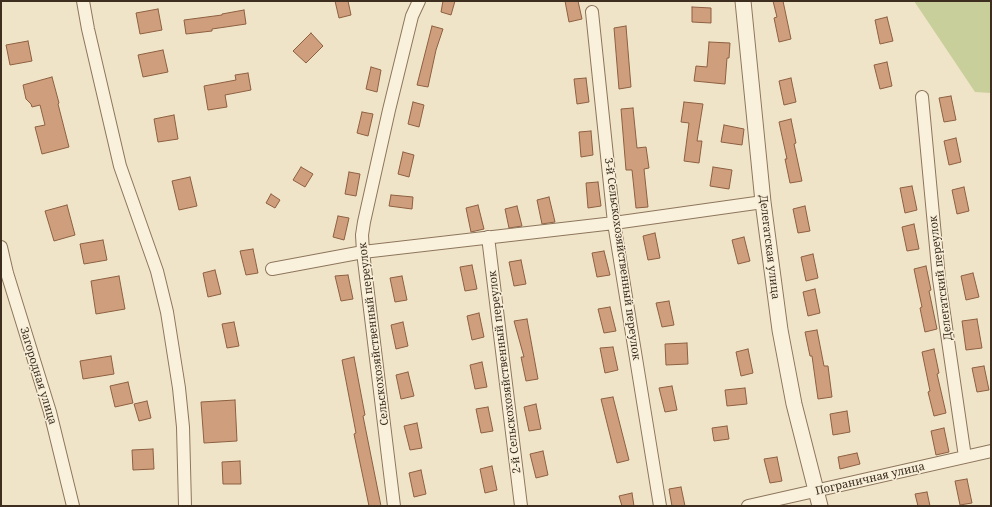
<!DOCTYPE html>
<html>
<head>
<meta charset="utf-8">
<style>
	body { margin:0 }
	#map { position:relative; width:992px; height:507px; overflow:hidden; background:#f0e4c8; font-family:"Noto Serif",serif }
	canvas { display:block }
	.frame { position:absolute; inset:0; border:2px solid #3d2e20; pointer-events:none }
</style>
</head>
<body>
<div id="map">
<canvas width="992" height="507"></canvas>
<div class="frame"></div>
</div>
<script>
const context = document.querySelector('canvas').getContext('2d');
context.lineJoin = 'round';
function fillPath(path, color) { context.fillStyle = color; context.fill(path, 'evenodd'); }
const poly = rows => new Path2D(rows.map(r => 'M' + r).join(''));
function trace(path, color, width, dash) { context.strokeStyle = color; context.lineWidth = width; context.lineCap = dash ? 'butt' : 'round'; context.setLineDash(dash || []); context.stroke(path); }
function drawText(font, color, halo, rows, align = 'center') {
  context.font = font + ' "Noto Serif",serif'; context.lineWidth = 3; context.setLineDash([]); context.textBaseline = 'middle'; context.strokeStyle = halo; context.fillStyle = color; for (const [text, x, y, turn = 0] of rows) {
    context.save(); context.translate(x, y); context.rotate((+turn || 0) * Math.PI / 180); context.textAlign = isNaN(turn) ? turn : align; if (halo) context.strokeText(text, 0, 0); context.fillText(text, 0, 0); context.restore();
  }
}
fillPath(poly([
	[914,1,991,1,991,93,975,92]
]), '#c9cf9b');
const building = poly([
	[335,1,348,1,351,15,339,18,335,1],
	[443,1,455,1,451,15,441,12,443,1],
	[565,1,578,1,582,19,569,22,565,1],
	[773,1,783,1,791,39,779,42,774,18,777,17,773,1],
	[692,7,711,8,711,23,692,22,692,7],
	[158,9,162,30,140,34,136,13,158,9],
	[244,10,246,24,212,29,212,31,186,34,184,20,222,15,222,14,244,10],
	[887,17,893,41,880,44,875,20,887,17],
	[432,26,443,29,436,50,428,87,417,85,432,26],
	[626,26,631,87,619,89,614,28,626,26],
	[311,33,323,46,306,63,293,51,311,33],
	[28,41,32,61,10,65,6,45,28,41],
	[709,42,730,43,729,58,727,58,725,84,694,81,696,66,707,67,709,42],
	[163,50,168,72,143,77,138,55,163,50],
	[887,62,892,86,880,89,874,65,887,62],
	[371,67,381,70,377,92,366,89,371,67],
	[248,73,251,90,225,95,227,107,208,110,204,86,236,80,235,75,248,73],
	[52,77,59,103,58,104,69,147,42,154,35,127,45,125,40,105,32,107,31,104,26,99,23,85,52,77],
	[586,78,589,102,577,104,574,79,586,78],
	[791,78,796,102,784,105,779,81,791,78],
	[951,96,956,120,944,122,939,98,951,96],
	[413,102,424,105,419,127,408,124,413,102],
	[684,102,703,104,697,141,702,141,699,163,684,161,689,123,681,122,684,102],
	[633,108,637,148,646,147,649,168,644,169,648,207,636,208,632,170,626,170,621,109,633,108],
	[362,112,373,114,368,136,357,133,362,112],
	[174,115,178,139,158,142,154,119,174,115],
	[791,119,796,143,794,144,802,181,790,183,785,159,787,159,779,122,791,119],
	[724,125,744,129,742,145,721,142,724,125],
	[591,131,593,155,581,157,579,132,591,131],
	[956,138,961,162,949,165,944,141,956,138],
	[403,152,414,155,409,177,398,174,403,152],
	[301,167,313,174,305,187,293,180,301,167],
	[713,167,732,170,729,189,710,186,713,167],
	[349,172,360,174,356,196,345,194,349,172],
	[190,177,197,206,179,210,172,181,190,177],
	[598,182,601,206,588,208,586,183,598,182],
	[912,186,917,210,905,213,900,188,912,186],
	[964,187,969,211,957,214,952,190,964,187],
	[271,194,280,200,275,208,266,203,271,194],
	[391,195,413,197,412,209,389,206,391,195],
	[549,197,555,222,542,224,537,200,549,197],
	[67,205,75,235,54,241,45,211,67,205],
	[478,205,484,229,471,232,466,208,478,205],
	[517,206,522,226,509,228,505,209,517,206],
	[805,206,810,231,798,233,793,209,805,206],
	[338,216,349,218,344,240,333,237,338,216],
	[914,224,919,249,907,251,902,227,914,224],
	[655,233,660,258,648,260,643,236,655,233],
	[744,237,750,261,738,264,732,240,744,237],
	[103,240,107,260,84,264,80,244,103,240],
	[253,249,258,273,246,275,240,251,253,249],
	[604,251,610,275,597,277,592,253,604,251],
	[813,254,818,278,806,281,801,257,813,254],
	[521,260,526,284,514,286,509,262,521,260],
	[472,265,477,289,465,291,460,267,472,265],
	[926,266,931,290,929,291,937,329,925,332,920,308,922,307,914,269,926,266],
	[215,270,221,294,208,297,203,273,215,270],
	[973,273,979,297,966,300,961,276,973,273],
	[348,275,353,299,341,301,335,276,348,275],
	[119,276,125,309,96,314,91,281,119,276],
	[402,276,407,300,395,302,390,278,402,276],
	[815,289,820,313,808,316,803,292,815,289],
	[669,301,674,325,662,327,656,303,669,301],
	[610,307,616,331,604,333,598,309,610,307],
	[479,313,484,337,472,340,467,316,479,313],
	[527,319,538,379,526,381,521,357,524,357,514,321,527,319],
	[977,319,982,348,966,350,962,321,977,319],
	[234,322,239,346,227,348,222,324,234,322],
	[403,322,408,346,396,349,391,325,403,322],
	[817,330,824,366,828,366,832,397,818,399,812,356,810,356,805,332,817,330],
	[687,343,688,364,666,365,665,344,687,343],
	[613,347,618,370,605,373,600,348,613,347],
	[748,349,753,373,741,376,736,352,748,349],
	[934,349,939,373,937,374,946,413,934,416,928,392,930,391,922,352,934,349],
	[111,356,114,374,83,379,80,361,111,356],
	[354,357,365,415,363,416,381,506,369,506,354,434,356,433,342,360,354,357],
	[482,362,487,387,475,389,470,365,482,362],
	[984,366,989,390,977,392,972,368,984,366],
	[408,372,414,396,401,399,396,375,408,372],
	[128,382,133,403,115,407,110,386,128,382],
	[672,386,677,410,665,412,659,388,672,386],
	[745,388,747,404,727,406,725,390,745,388],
	[613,397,629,460,617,463,601,399,613,397],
	[235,400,237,441,204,443,201,402,235,400],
	[147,401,151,418,139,421,134,404,147,401],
	[536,404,541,429,529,431,524,407,536,404],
	[488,407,493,431,481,433,476,409,488,407],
	[847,411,850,432,833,435,830,414,847,411],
	[417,423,422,448,410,450,404,426,417,423],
	[727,426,729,439,714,441,712,428,727,426],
	[944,428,949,452,936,455,931,431,944,428],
	[153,449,154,469,133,470,132,450,153,449],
	[543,451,548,475,536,478,530,454,543,451],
	[857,453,860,464,840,469,838,457,857,453],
	[777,457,782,481,770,483,764,459,777,457],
	[240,461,241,484,223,484,222,462,240,461],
	[492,466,497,490,485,493,480,469,492,466],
	[421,470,426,494,414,497,409,473,421,470],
	[967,479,972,503,960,505,955,481,967,479],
	[681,487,685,506,672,506,669,489,681,487],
	[927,492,930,506,918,506,915,494,927,492],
	[632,493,634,506,622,506,619,496,632,493]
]);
fillPath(building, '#cf9f7d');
trace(building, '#8d5f41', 1);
const minor = poly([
	[83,1,88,29,120,166,157,271,167,312,179,388,183,427,185,506],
	[592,12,614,223,660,506],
	[922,97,939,279,965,457],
	[488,237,521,506],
	[1,247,7,273,50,412,73,506],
	[272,269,363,252,614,223,763,202],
	[394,506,363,252,362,235,364,222,389,110,412,16,419,1],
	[748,506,991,451]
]);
const tertiary = poly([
	[743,1,763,202,780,330,794,404,820,506]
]);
trace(minor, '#8d765c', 14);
trace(tertiary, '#8d765c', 17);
trace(minor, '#faf1dc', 12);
trace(tertiary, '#faf1dc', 15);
drawText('11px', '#3d2e20', '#f7eed8', [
	["Делегатская улица",769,247,83],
	["3-й Сельскохозяйственный переулок",622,259,82],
	["Делегатский переулок",941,278,-97],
	["Сельскохозяйственный переулок",374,334,-97],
	["2-й Сельскохозяйственный переулок",505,372,-97],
	["Загородная улица",38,376,73],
	["Пограничная улица",870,479,-13]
]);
</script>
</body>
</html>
